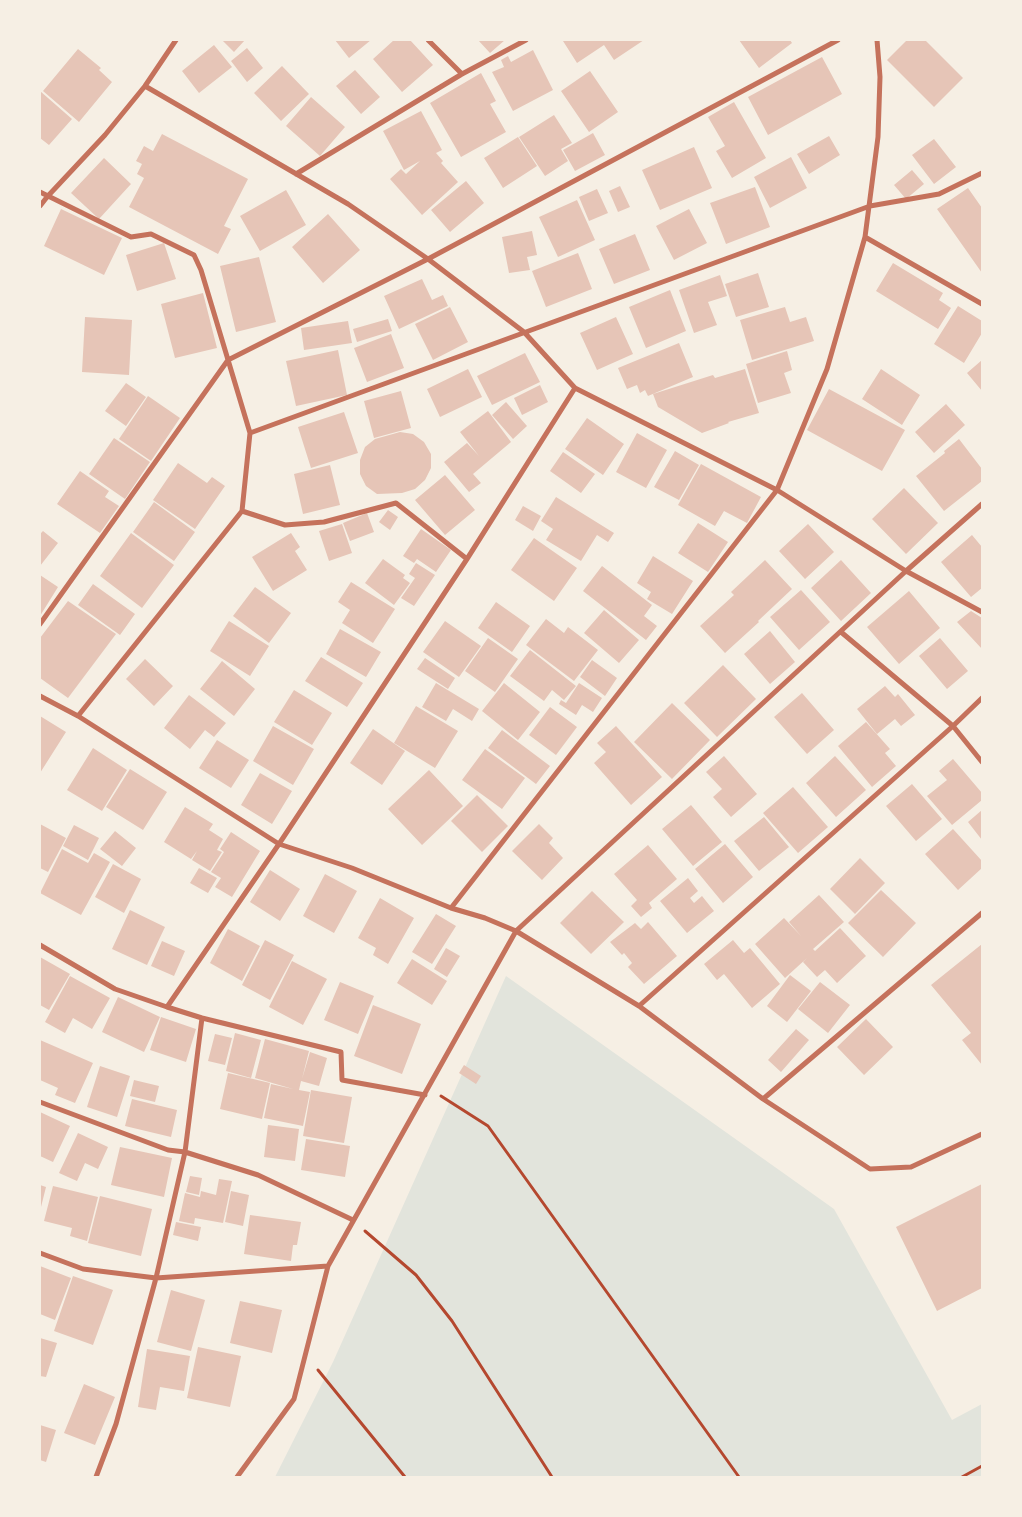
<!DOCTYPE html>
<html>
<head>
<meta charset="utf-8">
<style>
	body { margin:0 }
	#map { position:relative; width:1022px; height:1517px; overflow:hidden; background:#f6efe4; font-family:Mulish,sans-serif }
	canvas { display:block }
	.frame { position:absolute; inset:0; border:41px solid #f6efe4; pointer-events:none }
</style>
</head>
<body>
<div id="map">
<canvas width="1022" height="1517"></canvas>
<div class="frame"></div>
</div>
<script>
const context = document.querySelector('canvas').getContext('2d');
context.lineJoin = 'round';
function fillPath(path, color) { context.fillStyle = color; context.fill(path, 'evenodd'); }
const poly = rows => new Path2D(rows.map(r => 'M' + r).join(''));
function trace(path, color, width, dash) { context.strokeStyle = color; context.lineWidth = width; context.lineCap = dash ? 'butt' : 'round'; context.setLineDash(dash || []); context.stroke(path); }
fillPath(poly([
	[506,976,834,1209,952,1420,982,1404,982,1477,275,1477,333,1362]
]), '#e2e4dc');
fillPath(poly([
	[222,40,245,40,234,52],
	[335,40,371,40,349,58],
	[394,40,410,40,433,65,402,92,373,59],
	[478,40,505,40,490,53],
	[566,40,644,40,614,60,604,45,577,63,563,41],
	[739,40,790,40,792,43,759,68],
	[907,40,925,40,963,78,934,107,887,60],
	[214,45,232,67,199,93,182,71],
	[247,48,263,68,247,82,231,61],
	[78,49,101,68,99,70,112,82,79,122,43,91],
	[533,50,553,90,513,111,492,72,504,67,501,60,508,56,511,62],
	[822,57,842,94,768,135,748,97],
	[282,66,309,94,281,121,254,93],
	[355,70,380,97,361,114,336,86],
	[590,71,618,112,589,132,561,91],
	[481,73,496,101,490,104,506,132,461,157,430,103],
	[40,91,72,119,49,145,40,138],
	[311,97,345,127,320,156,286,126],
	[734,102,766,158,732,178,716,151,725,146,708,117],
	[421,111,442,150,436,153,443,161,441,163,458,182,422,215,390,179,401,169,406,174,420,161,404,170,383,131],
	[554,115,572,143,561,149,568,161,545,176,519,137],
	[593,133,605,155,575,171,563,150],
	[162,134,248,179,224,226,231,229,218,254,129,207,144,178,137,174,142,164,136,161,144,146,153,151],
	[829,136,840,155,809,174,797,154],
	[518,137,537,166,503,188,484,158],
	[934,139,956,167,934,184,912,155],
	[694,147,712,188,660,210,642,170],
	[791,157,807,188,770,208,754,177],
	[104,158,131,184,99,219,71,193],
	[912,170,924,184,906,199,894,185],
	[466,181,484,203,450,232,431,210],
	[620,186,630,207,618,212,609,191],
	[755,187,770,227,726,244,710,203],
	[968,188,982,208,982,273,937,209],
	[597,189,608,213,589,221,579,197],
	[286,190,306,225,260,251,240,216],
	[577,200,595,240,558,257,539,217],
	[61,209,122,238,104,275,44,246],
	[689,209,707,243,674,260,656,226],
	[328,214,360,250,323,283,292,247],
	[532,231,537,255,527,257,530,270,509,273,502,237],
	[635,234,650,270,614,284,599,249],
	[164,243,176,279,137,291,126,255],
	[578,253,592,289,546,307,532,271],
	[259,257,276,322,236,332,220,266],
	[893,263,943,293,939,300,951,308,938,329,876,291],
	[758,273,769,307,736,317,725,284],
	[720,275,727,296,708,302,717,325,694,333,679,290],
	[422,279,432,300,443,295,448,306,399,329,384,296],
	[670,290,686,331,646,348,629,307],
	[203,293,217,348,175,358,161,304],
	[958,306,982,321,982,333,964,363,934,344],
	[450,307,468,342,433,360,415,324],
	[785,307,790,322,806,317,814,341,752,360,740,320],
	[85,317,132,320,129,375,82,372],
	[616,317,633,354,597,370,580,333],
	[388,319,392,331,357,342,353,329],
	[348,321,352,343,304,350,301,328],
	[391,334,404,368,367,382,354,348],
	[679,343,693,377,648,396,645,390,640,393,637,385,627,389,618,368],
	[338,350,347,395,296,406,286,361],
	[787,351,792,370,784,373,791,393,758,403,746,364],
	[525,353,540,382,492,405,477,376],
	[982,360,982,391,967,373],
	[468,369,482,397,440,417,427,389],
	[745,369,759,413,728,422,729,423,702,433,658,407,653,394,713,375,715,378],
	[881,369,920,395,902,425,862,399],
	[126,383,146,397,126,426,105,411],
	[540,385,548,402,522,415,514,398],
	[829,389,905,430,882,471,807,430],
	[401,391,411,428,374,438,364,401],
	[148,396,180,418,151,461,119,439],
	[506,402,527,426,513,439,492,415],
	[946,404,965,425,934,453,915,432],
	[488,411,511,442,473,474,481,483,469,492,444,462,467,443,479,456,460,432],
	[344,412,358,453,311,468,298,427],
	[587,418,624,444,603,475,565,449],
	[400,432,413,434,424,442,431,454,431,468,425,480,415,489,402,493,377,494,366,486,360,474,360,460,365,447,375,439],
	[637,433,667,450,646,488,616,472],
	[114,438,150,462,125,499,89,474],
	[959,439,982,469,982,481,944,511,916,476,945,453,944,451],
	[675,451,699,465,679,500,654,487],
	[563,452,595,474,581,493,550,471],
	[178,463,207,483,212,477,225,486,195,529,153,500],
	[701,464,761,497,747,523,724,511,715,526,678,505],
	[330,465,340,505,303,514,294,474],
	[80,471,109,491,105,497,119,506,100,533,57,504],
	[445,475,475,510,445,535,415,500],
	[904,488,938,523,906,554,872,519],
	[556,497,614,533,608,542,597,535,581,561,546,540,553,529,541,521],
	[154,502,195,532,174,561,133,532],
	[523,506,541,516,533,531,515,520],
	[388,510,398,517,390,530,379,522],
	[367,513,374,532,350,541,343,523],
	[698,523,728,542,708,572,678,553],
	[342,524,352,553,329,561,319,531],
	[808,524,834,552,805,579,779,551],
	[421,529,451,550,436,572,417,559,414,563,403,556],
	[43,531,58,543,40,566,40,534],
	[131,533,174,565,142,608,100,576],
	[291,533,300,547,295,551,307,570,273,591,252,557],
	[972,535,982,547,982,588,971,597,941,562],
	[534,538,577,568,554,601,511,570],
	[653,556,693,581,672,614,647,599,651,592,637,583],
	[383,559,405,575,403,578,410,583,394,605,365,583],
	[765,560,792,589,758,621,759,622,725,653,700,626,734,595,731,592],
	[841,560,871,593,841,621,811,588],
	[416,563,435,575,414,606,401,598,415,578,409,574],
	[602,566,652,605,644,616,657,626,646,640,583,591],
	[40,575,58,587,40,616],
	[351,582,395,609,373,643,342,623,350,610,338,602],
	[93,584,135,614,120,635,78,605],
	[255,587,291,613,269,643,233,616],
	[801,590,830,622,799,650,770,617],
	[909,591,940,628,899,664,867,627],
	[68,601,116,634,68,698,40,678,40,638],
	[496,602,530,626,512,652,478,628],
	[604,610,639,640,619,663,584,633],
	[971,611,982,618,982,649,957,622],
	[546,619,564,633,568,627,598,650,574,681,526,645],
	[229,621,269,646,250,676,210,651],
	[445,621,481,646,459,677,423,652],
	[340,629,381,652,366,677,326,654],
	[770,631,795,662,770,684,744,654],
	[488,638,518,659,495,692,465,671],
	[940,638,968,671,947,689,919,656],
	[530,650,576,686,564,700,552,690,544,701,510,676],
	[321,657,363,683,347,707,305,681],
	[425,658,455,678,448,689,417,669],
	[145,659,173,686,154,706,126,679],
	[592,660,617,678,605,696,580,677],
	[222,661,255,689,234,716,200,689],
	[723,665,756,699,717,737,684,703],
	[436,683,479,709,472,721,453,709,446,721,422,707],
	[504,683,540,712,518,740,482,711],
	[579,683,602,698,593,712,582,705,576,715,559,704,561,700,566,703],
	[885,686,895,697,898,694,915,715,901,726,895,719,877,734,857,709],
	[294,690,332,713,312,745,274,722],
	[802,693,834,730,807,754,774,717],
	[189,695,226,723,214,737,205,730,190,749,164,728],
	[672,703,710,740,672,779,634,742],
	[416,706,458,731,435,768,394,743],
	[550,707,577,727,556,755,529,735],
	[40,716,66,732,40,773],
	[866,722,890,749,885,753,896,766,872,787,838,746],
	[273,726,314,749,293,785,253,761],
	[616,726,662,777,631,805,594,763,606,752,597,743],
	[373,729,405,751,382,785,350,763],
	[502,730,550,766,536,784,488,748],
	[217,740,249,760,231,788,199,768],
	[93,748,127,770,102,811,67,790],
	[485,749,525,778,502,809,462,780],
	[724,756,757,794,731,817,713,797,722,789,706,772],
	[835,756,866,790,836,817,806,783],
	[953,759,982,793,982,800,952,825,927,796,947,780,939,771],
	[130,769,167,792,143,830,106,807],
	[429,770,463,806,422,845,388,809],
	[260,773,292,791,272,824,241,805],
	[912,784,942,819,916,841,886,806],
	[793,787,828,827,798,853,763,813],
	[477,795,508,826,482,852,451,821],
	[691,805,722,842,693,866,662,829],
	[185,807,213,824,209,830,223,839,217,850,222,852,210,871,192,860,197,851,191,859,164,842],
	[982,810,982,840,968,822],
	[764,817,789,847,759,871,734,841],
	[40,824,66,838,48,872,40,868],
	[539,824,553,838,549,843,563,858,542,880,512,851],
	[74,825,99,838,88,860,63,846],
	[953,829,982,861,982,868,958,890,925,854],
	[115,831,136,848,122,866,100,849],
	[231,832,260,851,232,897,215,887,221,878,211,872,224,852,220,849],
	[725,844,753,877,723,903,695,869],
	[648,845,677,879,649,903,652,908,641,917,631,906,637,900,614,874],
	[62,849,88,863,94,853,110,862,81,915,40,893],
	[860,858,885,883,855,914,830,889],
	[113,864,141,879,124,913,95,897],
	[199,868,217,878,208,893,190,883],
	[270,870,300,889,280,921,250,902],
	[325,874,357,891,334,933,303,916],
	[688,878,698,891,690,898,694,903,702,896,714,911,687,933,660,901],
	[881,890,916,923,883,957,848,923],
	[592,891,624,922,591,954,560,923],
	[819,895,844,922,813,949,815,951,840,928,866,956,837,983,825,970,817,977,803,962,807,958,785,978,755,944,784,918,801,936,789,922],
	[380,898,414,918,388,964,373,955,376,948,358,938],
	[130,910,165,927,147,965,112,949],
	[436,914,456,926,432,964,412,952],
	[648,922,677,956,644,984,628,967,632,963,624,953,622,955,610,942,635,923,641,929],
	[228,929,260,946,242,981,210,963],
	[265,940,294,955,270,1000,242,985],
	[733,940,744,953,750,948,780,984,752,1008,724,974,717,980,704,964],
	[162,941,185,951,174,976,151,966],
	[982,944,982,1065,962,1040,971,1033,931,985],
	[446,948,460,956,447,977,434,969],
	[40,957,70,974,49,1010,40,1005],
	[412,959,447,981,432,1005,397,983],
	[292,961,327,979,303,1025,269,1007],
	[790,975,811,991,787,1022,767,1006],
	[70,976,110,998,92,1029,73,1018,65,1033,45,1022],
	[340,982,374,996,358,1034,324,1020],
	[820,982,850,1005,828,1033,798,1009],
	[118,997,160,1017,144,1052,102,1032],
	[373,1005,421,1024,402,1074,354,1056],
	[161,1017,196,1029,186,1062,150,1050],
	[866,1019,893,1047,864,1075,837,1047],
	[796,1029,809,1040,781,1072,768,1060],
	[235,1033,261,1040,251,1078,226,1071],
	[215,1034,232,1038,225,1065,208,1061],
	[265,1039,309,1051,302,1079,310,1052,327,1058,319,1086,301,1081,299,1090,310,1092,303,1126,264,1118,271,1084,293,1089,255,1078],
	[40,1040,93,1063,75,1103,55,1095,58,1088,40,1080],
	[464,1065,481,1076,476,1084,459,1073],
	[100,1066,130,1076,117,1117,87,1107],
	[228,1073,270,1083,262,1119,220,1109],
	[134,1080,159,1086,155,1102,130,1096],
	[311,1090,352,1097,344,1143,303,1136],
	[132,1099,177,1110,171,1137,125,1126],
	[40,1112,70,1126,53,1162,40,1156],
	[268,1125,299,1129,295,1161,264,1157],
	[78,1133,108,1147,98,1169,85,1163,77,1181,59,1173],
	[306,1139,350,1146,345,1177,301,1170],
	[120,1147,172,1158,164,1197,111,1185],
	[190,1176,202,1178,199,1195,186,1192],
	[219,1179,232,1181,223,1223,195,1218,194,1224,179,1221,185,1193,200,1197,201,1191,216,1195],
	[982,1184,982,1288,937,1311,896,1227],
	[40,1185,46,1187,41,1207,40,1207],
	[53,1186,98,1197,87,1241,70,1236,72,1228,44,1221],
	[231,1191,249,1195,243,1226,225,1222],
	[100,1196,152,1209,141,1256,88,1243],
	[250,1215,301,1222,297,1245,293,1245,291,1261,244,1254],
	[176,1222,201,1227,198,1241,173,1235],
	[40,1266,71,1278,55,1320,40,1314],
	[73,1276,113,1290,93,1345,54,1331],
	[171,1290,205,1300,191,1351,157,1342],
	[240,1301,282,1310,272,1353,230,1343],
	[40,1338,57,1343,46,1377,40,1376],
	[198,1347,241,1356,230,1407,187,1398],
	[147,1349,190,1356,184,1391,160,1387,156,1410,138,1407],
	[84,1384,115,1397,95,1445,64,1433],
	[40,1425,56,1430,46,1462,40,1460]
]), '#e6c5b7');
trace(poly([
	[441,1096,488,1126,739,1477],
	[365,1231,416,1275,452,1321,552,1477],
	[318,1370,405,1477],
	[962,1477,982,1466]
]), '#b5482f', 3);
trace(poly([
	[428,40,462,74],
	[145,86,348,204,428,259,524,332,575,388,777,490,906,571,982,612],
	[296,174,462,74,526,40],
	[40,192,131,237,151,234,194,255,201,270,250,433,242,511,78,716],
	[40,206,47,197,105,135,145,86,176,40],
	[865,237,982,304],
	[250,433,870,206,939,194,982,173],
	[242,511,285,525,324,522,396,503,467,559],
	[40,624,228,360,428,259,838,40],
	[841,632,953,726,982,762],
	[40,696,78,716,279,844,352,868,451,908,485,918,516,931,639,1006,763,1099,870,1169,911,1167,982,1134],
	[451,908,777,490,827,369,865,237,878,137,880,77,877,40],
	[40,945,115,989,167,1007,202,1018,341,1052,342,1080,425,1095],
	[639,1006,953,726,982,698],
	[167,1007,279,844,467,559,575,388],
	[763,1099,982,913],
	[40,1102,168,1150,185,1152,258,1175,353,1220],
	[40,1253,83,1269,156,1278,328,1266],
	[96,1477,116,1424,156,1278,185,1152,202,1018],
	[237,1477,294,1399,328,1266,516,931,906,571,982,504]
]), '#c5725c', 5);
</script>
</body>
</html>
